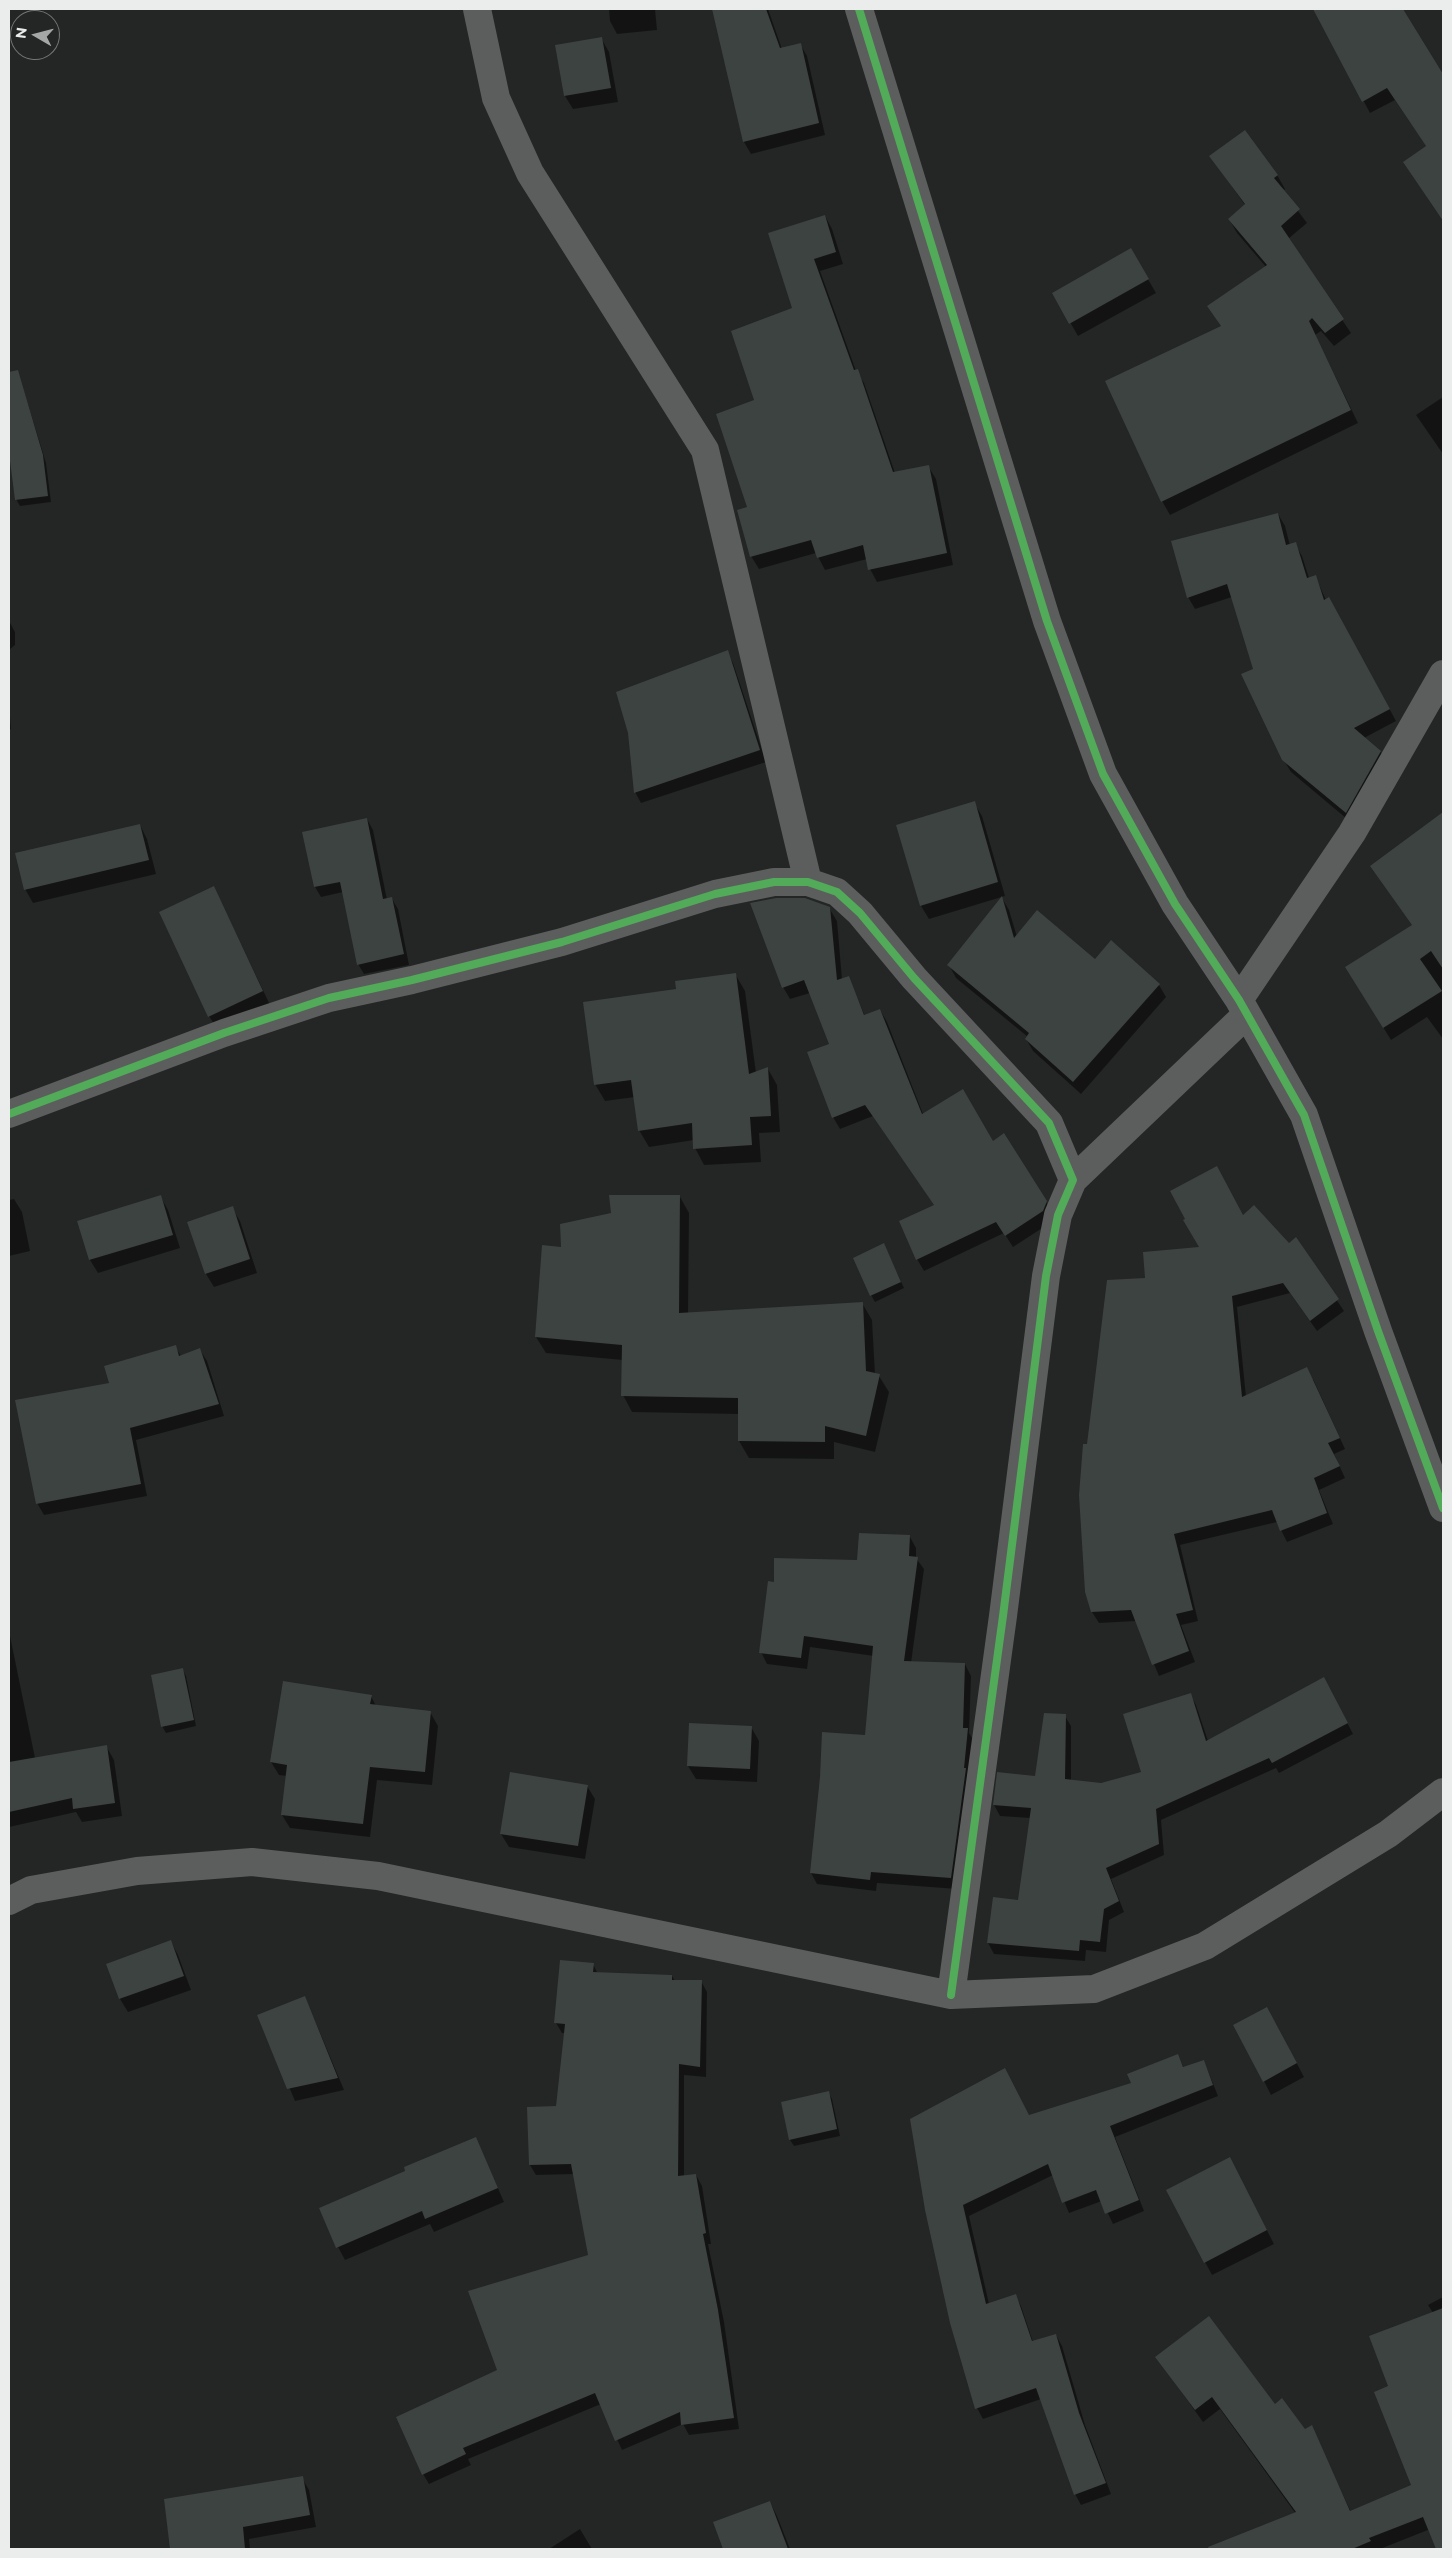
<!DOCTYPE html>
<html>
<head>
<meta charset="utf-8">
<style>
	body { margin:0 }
	#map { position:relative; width:1452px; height:2558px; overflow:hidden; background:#242525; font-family:Montserrat,sans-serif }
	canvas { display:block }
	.frame { position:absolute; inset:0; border:10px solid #ebedec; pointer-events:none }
	.north { position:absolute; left:10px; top:10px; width:50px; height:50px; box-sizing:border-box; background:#232625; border:1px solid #737675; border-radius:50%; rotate:278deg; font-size:14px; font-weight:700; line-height:20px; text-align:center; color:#ebedec }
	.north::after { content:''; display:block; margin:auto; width:18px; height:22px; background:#a5a7a6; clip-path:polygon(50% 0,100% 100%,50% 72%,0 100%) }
</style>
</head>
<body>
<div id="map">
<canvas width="1452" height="2558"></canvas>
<div class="frame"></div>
<div class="north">N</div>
</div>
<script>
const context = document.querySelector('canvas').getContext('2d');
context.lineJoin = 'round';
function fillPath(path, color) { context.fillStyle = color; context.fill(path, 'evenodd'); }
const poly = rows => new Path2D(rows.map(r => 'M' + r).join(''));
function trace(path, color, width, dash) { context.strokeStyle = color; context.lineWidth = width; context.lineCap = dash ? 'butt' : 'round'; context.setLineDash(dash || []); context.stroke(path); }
fillPath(poly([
	[609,9,655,9,657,30,617,34,610,21],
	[713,9,768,9,782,49,800,44,807,56,825,135,751,154,744,142],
	[1348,9,1402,9,1443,76,1443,221,1412,175,1427,147,1395,100,1370,113,1323,25],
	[601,38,609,52,618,102,573,109,565,96,557,46],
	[1244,131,1277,175,1285,189,1283,191,1307,223,1288,239,1351,333,1334,346,1321,331,1315,335,1358,423,1170,515,1162,501,1222,327,1217,320,1266,267,1237,233,1229,219,1245,205,1211,157],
	[825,216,832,229,843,264,820,271,856,371,864,383,895,473,928,466,936,479,953,565,877,582,870,569,867,559,825,570,816,553,759,569,751,556,748,508,756,400,793,309],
	[1131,250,1156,293,1078,336,1054,294],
	[18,372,46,463,51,502,20,506,16,499,9,443,9,374],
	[1443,397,1443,454,1416,415],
	[1278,514,1285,526,1290,546,1295,544,1302,556,1309,578,1315,576,1326,600,1336,611,1396,721,1364,738,1380,751,1387,764,1353,824,1291,772,1283,759,1232,597,1195,609,1188,597],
	[9,621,15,632,15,645,9,650],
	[727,652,733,663,766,762,641,803,635,792],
	[9,705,11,729,9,730],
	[974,803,982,816,1005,896,929,919,921,906],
	[367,819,373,830,387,900,392,899,398,909,409,965,364,974,358,964,343,892,321,897,315,887],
	[1434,820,1443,833,1443,1039,1427,1017,1391,1040,1354,980,1413,926],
	[140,825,147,839,156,874,33,903,25,889],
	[214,887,270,1005,217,1029,209,1016],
	[1002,898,1009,910,1017,937,1095,960,1159,985,1166,997,1081,1094,1033,1051,1026,1039,1028,1037,956,978,949,965],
	[829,908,837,921,842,979,848,977,865,1016,880,1010,887,1022,923,1114,993,1142,1046,1202,1053,1214,1050,1223,1013,1247,1004,1233,924,1271,917,1259,935,1206,873,1116,840,1129,833,1117,831,1044,810,993,790,999,783,987],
	[735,974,745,991,756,1073,768,1069,777,1085,780,1132,759,1133,761,1162,704,1165,695,1148,694,1140,649,1147,639,1130,635,1097,605,1101,595,1084],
	[160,1196,168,1210,180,1248,98,1273,90,1260,79,1222],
	[680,1197,689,1213,688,1314,862,1303,872,1320,875,1374,879,1376,889,1392,875,1452,834,1442,834,1459,749,1458,739,1441,739,1414,632,1412,623,1395,623,1360,546,1353,536,1337,563,1248],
	[14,1199,22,1212,30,1251,9,1256,9,1200],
	[232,1208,240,1221,257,1273,214,1287,206,1274,189,1223],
	[1243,1216,1289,1245,1296,1239,1344,1311,1317,1331,1290,1293,1237,1307,1246,1397,1313,1379,1345,1449,1334,1454,1345,1478,1319,1490,1333,1524,1287,1542,1277,1522,1180,1545,1198,1621,1181,1625,1195,1662,1159,1676,1136,1621,1099,1623,1092,1612,1088,1445,1147,1279,1201,1248],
	[887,1251,904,1288,875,1302,871,1295],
	[175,1347,181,1356,200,1350,207,1361,224,1416,136,1440,147,1496,44,1515,37,1503,110,1384],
	[910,1537,916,1548,916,1558,924,1569,911,1663,965,1664,971,1676,969,1733,974,1741,957,1889,877,1883,876,1891,817,1884,811,1873,821,1777,866,1736,874,1656,810,1647,807,1669,767,1664,761,1652,775,1583,859,1561],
	[9,1631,35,1758,106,1746,114,1760,122,1816,82,1822,76,1812,9,1827],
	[183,1670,186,1676,196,1726,166,1733,162,1726],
	[1330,1689,1353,1734,1279,1773,1276,1768,1161,1820,1164,1855,1111,1879,1124,1912,1109,1920,1106,1952,1086,1950,1085,1961,994,1954,988,1943,1019,1902,1030,1818,1000,1816,994,1805,998,1773,1036,1777,1065,1716,1071,1726,1071,1781,1101,1784,1143,1773,1190,1694,1196,1705,1208,1741],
	[371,1696,376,1706,430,1712,438,1726,432,1785,377,1780,370,1837,290,1828,282,1815,287,1776,279,1775,271,1762],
	[751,1727,759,1741,757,1782,696,1779,688,1766],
	[587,1786,595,1799,585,1859,509,1847,501,1834],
	[171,1942,178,1955,191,1990,128,2012,120,1999,108,1965],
	[593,1964,598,1974,672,1976,675,1981,701,1981,707,1992,706,2077,684,2075,684,2177,696,2175,702,2186,711,2244,708,2244,724,2322,739,2429,689,2435,683,2424,622,2450,601,2404,468,2459,471,2465,429,2484,423,2474,498,2370,590,2256,574,2174,536,2175,530,2165,558,2107,565,2033,562,2033,556,2023],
	[305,1997,344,2090,295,2101,259,2016],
	[1275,2022,1304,2077,1271,2095,1264,2081],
	[1178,2056,1184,2068,1204,2061,1218,2096,1115,2137,1144,2211,1113,2224,1102,2201,1069,2213,1053,2175,969,2216,989,2304,1015,2295,1021,2306,1033,2342,1056,2335,1062,2346,1085,2425,1111,2494,1081,2505,1075,2494,1041,2399,983,2419,977,2408,926,2210,1029,2116,1132,2084],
	[828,2092,832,2099,840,2136,794,2146,790,2140,782,2103],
	[476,2138,504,2202,434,2232,430,2224,345,2260,338,2247,407,2171],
	[1237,2172,1274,2244,1212,2275,1205,2262],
	[1443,2297,1443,2524,1380,2549,1206,2549,1296,2514,1220,2409,1203,2422,1157,2358,1275,2405,1304,2430,1311,2427,1351,2512,1412,2486,1389,2386,1433,2313,1428,2305],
	[302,2478,309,2490,316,2527,249,2539,250,2549,171,2549,165,2500],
	[770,2502,777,2516,790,2549,725,2549,715,2523],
	[580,2529,592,2549,549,2549]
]), '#0007');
fillPath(poly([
	[712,9,766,9,780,48,801,43,819,123,743,142],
	[1313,9,1403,9,1443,74,1443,221,1403,162,1426,146,1387,88,1362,102],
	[602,37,611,88,564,96,555,45],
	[1245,130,1278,175,1274,178,1300,209,1281,226,1344,319,1325,333,1312,318,1309,321,1351,410,1161,502,1105,381,1221,326,1207,306,1267,265,1228,219,1245,204,1209,156],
	[825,215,836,252,814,259,854,370,858,369,893,472,929,465,947,553,868,570,863,545,817,558,811,540,750,557,737,510,747,507,716,414,754,400,731,331,792,308,768,233],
	[1131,248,1149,279,1069,324,1052,293],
	[18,370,43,455,48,496,15,500,9,453,9,372],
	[1278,513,1286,545,1296,542,1307,578,1316,575,1324,600,1329,597,1390,709,1354,728,1381,751,1346,813,1282,760,1241,674,1253,669,1227,584,1187,598,1171,541],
	[728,650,760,750,634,793,628,733,616,692],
	[975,801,998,882,920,906,896,825],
	[1443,812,1443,969,1431,951,1420,959,1442,991,1383,1028,1345,967,1412,925,1370,866],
	[367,818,383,899,392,897,404,954,357,965,340,882,314,887,302,832],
	[140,824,149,860,24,890,15,853],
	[214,886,263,991,208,1017,159,912],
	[1002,896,1014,938,1037,910,1095,959,1111,940,1160,984,1073,1082,1025,1039,1029,1033,947,965],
	[776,898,805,898,830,907,837,980,849,976,864,1015,880,1009,922,1114,963,1089,993,1141,1004,1133,1047,1201,1043,1211,1005,1236,996,1222,916,1260,899,1221,934,1205,865,1105,832,1118,807,1052,829,1044,804,980,782,988,750,903],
	[736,973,749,1074,768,1067,771,1116,750,1117,752,1145,693,1149,692,1123,638,1131,631,1080,594,1085,583,1002,676,989,675,981],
	[1217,1166,1243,1215,1254,1205,1289,1243,1296,1237,1339,1299,1310,1321,1283,1283,1232,1296,1242,1397,1307,1367,1340,1438,1328,1443,1340,1466,1314,1478,1327,1513,1280,1531,1272,1510,1174,1534,1193,1610,1176,1614,1189,1651,1152,1665,1131,1610,1091,1612,1085,1592,1079,1495,1083,1444,1087,1444,1107,1280,1145,1278,1143,1252,1199,1247,1183,1220,1185,1219,1170,1191],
	[161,1195,173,1235,89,1260,77,1221],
	[609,1195,680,1195,679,1313,863,1302,866,1371,880,1374,866,1436,825,1426,825,1442,738,1441,738,1398,621,1396,622,1345,535,1337,542,1245,561,1247,560,1224,611,1213],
	[233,1206,250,1259,205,1274,187,1222],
	[884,1243,901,1282,870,1296,853,1258],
	[176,1345,179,1356,200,1348,219,1404,130,1428,141,1484,36,1504,15,1400,109,1383,104,1366],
	[859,1533,910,1535,909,1556,918,1557,904,1661,965,1663,963,1728,968,1728,964,1768,966,1768,951,1878,871,1872,870,1880,810,1873,820,1777,822,1732,865,1735,873,1646,804,1636,801,1658,759,1653,768,1581,774,1582,774,1558,857,1560],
	[183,1668,194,1720,161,1727,151,1675],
	[1324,1677,1348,1723,1272,1763,1269,1758,1156,1809,1159,1844,1106,1868,1119,1901,1104,1909,1100,1942,1080,1940,1079,1951,987,1943,993,1897,1018,1900,1031,1808,993,1805,997,1772,1035,1776,1044,1713,1066,1714,1065,1779,1101,1783,1141,1772,1123,1714,1191,1693,1206,1741],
	[283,1681,372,1695,370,1704,431,1711,425,1772,370,1767,363,1824,281,1815,287,1765,270,1762],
	[689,1723,752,1726,750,1769,687,1766],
	[107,1745,115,1803,73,1809,72,1798,9,1812,9,1762],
	[510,1772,588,1785,578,1846,500,1834],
	[171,1940,184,1976,119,1999,106,1964],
	[560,1960,594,1963,593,1972,672,1975,672,1980,702,1980,700,2067,679,2064,678,2176,696,2174,706,2233,703,2234,718,2310,734,2418,681,2425,680,2412,615,2441,595,2393,463,2448,466,2454,422,2475,396,2417,497,2370,468,2291,588,2255,571,2164,529,2165,527,2107,556,2106,565,2024,554,2023],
	[305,1996,338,2078,287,2089,257,2015],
	[1267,2007,1297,2063,1263,2082,1233,2025],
	[1178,2054,1183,2067,1204,2060,1213,2085,1110,2126,1139,2200,1105,2214,1096,2190,1062,2203,1048,2164,963,2205,986,2304,1016,2294,1032,2341,1056,2334,1079,2413,1106,2483,1074,2495,1036,2388,975,2409,950,2323,925,2210,910,2119,1005,2068,1029,2115,1131,2083,1127,2074],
	[829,2091,837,2129,789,2140,781,2102],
	[476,2137,498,2188,425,2219,422,2211,336,2248,319,2208,405,2171,404,2167],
	[1230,2157,1267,2230,1204,2263,1166,2190],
	[1443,2308,1443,2549,1436,2549,1423,2517,1369,2538,1371,2541,1352,2549,1209,2549,1208,2547,1296,2512,1212,2397,1195,2410,1155,2357,1209,2316,1275,2404,1282,2398,1305,2429,1312,2425,1350,2511,1411,2485,1374,2392,1388,2386,1369,2336],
	[303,2476,310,2515,243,2527,245,2549,170,2549,164,2499],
	[770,2501,788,2549,723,2549,713,2522]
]), '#3d4340');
trace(poly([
	[477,9,496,98,530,173,705,450,808,882],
	[859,9,1047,621,1103,774,1175,904,1239,1000,1304,1115,1378,1331,1443,1508],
	[1239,1000,1352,833,1443,674],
	[9,1114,224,1033,329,998,412,980,562,942,715,894,774,882,808,882,837,892,860,913,914,978,1049,1123,1073,1180,1058,1215,1046,1276,1003,1616,951,1995],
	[1073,1180,1247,1014],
	[9,1901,31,1890,137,1871,252,1862,378,1876,951,1995,1094,1989,1205,1946,1388,1834,1443,1792]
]), '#5c5d5d', 28);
trace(poly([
	[859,9,1047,621,1103,774,1175,904,1239,1000,1304,1115,1378,1331,1443,1508],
	[9,1114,224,1033,329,998,412,980,562,942,715,894,774,882,808,882,837,892,860,913,914,978,1049,1123,1073,1180,1058,1215,1046,1276,1003,1616,951,1995]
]), '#51ab58', 8);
</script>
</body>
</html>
